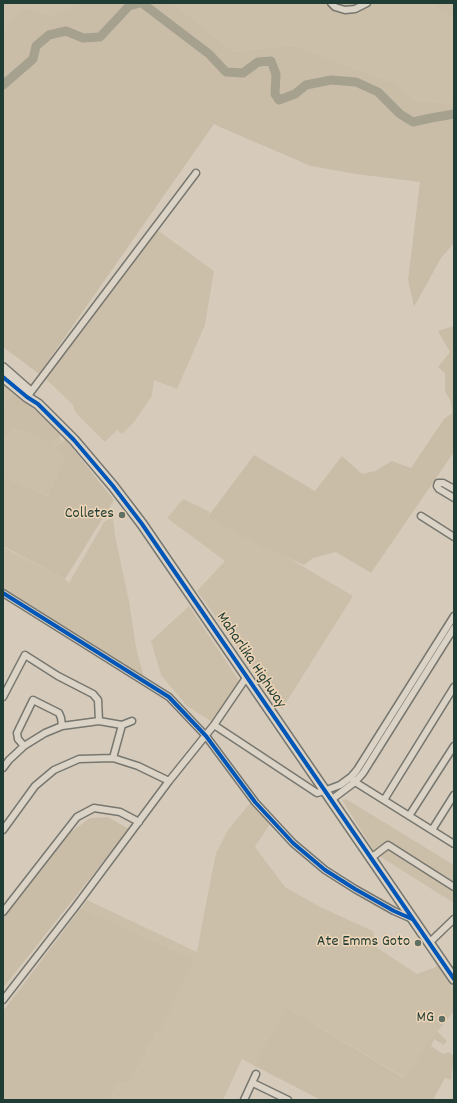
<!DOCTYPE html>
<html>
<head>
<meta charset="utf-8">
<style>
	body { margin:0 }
	#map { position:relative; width:457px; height:1103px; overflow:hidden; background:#d6cbbb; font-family:Dekko,sans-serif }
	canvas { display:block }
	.frame { position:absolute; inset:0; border:4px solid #1f3d34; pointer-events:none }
</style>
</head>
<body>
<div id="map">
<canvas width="457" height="1103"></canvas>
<div class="frame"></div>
</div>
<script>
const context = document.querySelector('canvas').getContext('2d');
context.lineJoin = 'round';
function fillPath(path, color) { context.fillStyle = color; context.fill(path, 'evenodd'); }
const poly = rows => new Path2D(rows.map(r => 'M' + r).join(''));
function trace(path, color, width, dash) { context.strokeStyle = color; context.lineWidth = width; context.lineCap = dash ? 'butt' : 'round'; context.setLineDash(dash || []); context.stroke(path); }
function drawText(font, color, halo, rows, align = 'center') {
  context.font = font + ' Dekko,sans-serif'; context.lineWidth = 3; context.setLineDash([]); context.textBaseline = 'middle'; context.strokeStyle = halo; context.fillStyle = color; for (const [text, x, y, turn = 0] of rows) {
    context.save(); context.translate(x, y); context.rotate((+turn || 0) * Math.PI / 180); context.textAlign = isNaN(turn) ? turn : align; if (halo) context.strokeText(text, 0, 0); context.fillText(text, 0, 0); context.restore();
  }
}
fillPath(poly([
	[3,3,79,3,52,16,23,7,5,32,3,32],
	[173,3,454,3,454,104,415,100,396,84,293,45,234,52],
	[153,227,214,271,205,325,177,389,154,380,152,396,134,422,122,434,117,430,105,442,77,414,74,410,73,405,45,378,85,327],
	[3,381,15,392,7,399,3,407],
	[14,428,49,443,59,438,62,441,52,450,65,457,47,496,3,476,3,438,8,435],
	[183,499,210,512,207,518,292,560,353,596,282,709,197,591,225,561,167,518],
	[113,517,115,536,129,601,136,647,144,677,141,678,3,593,3,547,65,579,69,583,104,522],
	[189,606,240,682,237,689,211,721,187,706,161,675,151,641],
	[346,799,454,865,454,903,376,854,342,800],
	[251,802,270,824,255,847,285,887,320,907,373,931,376,947,417,974,438,966,454,990,454,1011,437,1032,405,1078,286,1007,253,1065,242,1059,223,1100,110,1100,119,1082,129,1085,158,1030,160,1030,195,959,81,908,87,900,197,952,207,898,216,853,228,830]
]), '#ccbfa9');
fillPath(poly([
	[79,3,173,3,234,52,293,45,396,84,415,100,454,104,454,243,441,258,414,307,408,280,420,182,356,174,311,166,220,127,214,124,39,374,3,347,3,32,5,31,23,7,52,16],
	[436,3,454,3,454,17,436,9],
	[454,326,454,452,371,573,336,552,313,558,304,565,265,548,207,518,254,455,315,491,342,456,362,474,375,471,392,461,411,468,444,419,452,413,451,402,445,391,445,373,438,367,450,352,438,331],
	[15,392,61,434,59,438,49,443,14,428,8,435,3,438,3,407,7,399],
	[65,439,114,500,65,579,3,546,3,476,47,496,65,457,52,450],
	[108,817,129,829,3,988,3,919,67,835,90,818],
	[81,908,195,959,160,1031,158,1030,129,1085,119,1082,110,1100,3,1100,3,1011],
	[286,1007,404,1078,437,1031,447,1041,444,1045,434,1039,431,1046,443,1054,449,1052,454,1056,451,1080,445,1078,435,1096,434,1100,321,1100,253,1065]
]), '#c9bda8');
trace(poly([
	[142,3,209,54,226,72,243,73,258,62,271,61,276,74,275,94,279,100,295,94,306,85,331,80,356,82,378,92,400,114,413,122,431,118,454,114],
	[3,85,33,59,36,46,49,35,66,31,83,38,100,37,129,6,140,3]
]), '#a5a18e', 9);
const minor = poly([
	[331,3,335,7,345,10,355,9,367,3],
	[27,397,196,173],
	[454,489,443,483,438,483,437,486,439,489,454,498],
	[421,516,454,537],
	[3,593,169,697,206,736,255,802,293,843,325,870,355,889,394,911,412,919],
	[3,697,25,655,58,676,93,694,98,700,99,721],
	[214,725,317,793,324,791,340,785,351,777,357,770,454,616],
	[24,746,18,739,17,733,33,700,59,713,61,718,62,726],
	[113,758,122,725,132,721],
	[3,768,9,760,24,746,45,733,62,726,99,721,122,725],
	[353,779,355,782,454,844],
	[331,800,355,782,363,773,454,628],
	[384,800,454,687],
	[409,816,454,746],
	[3,830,35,786,54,770,79,759,113,758,138,766,169,781],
	[432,830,454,795],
	[371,858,388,845,454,887],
	[3,912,77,817,94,808,120,812,139,822],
	[429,943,454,919],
	[3,1000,76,906,169,781,214,725,246,678],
	[253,1083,288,1100],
	[244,1100,256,1074]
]);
const highway = poly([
	[3,368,28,390],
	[3,377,27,397,38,404,74,440,113,486,142,524,454,979]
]);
trace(minor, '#77776f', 9);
trace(highway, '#77776f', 12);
trace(minor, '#dcd3c7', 6);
trace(highway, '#dcd3c7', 9);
trace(poly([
	[3,377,27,397,38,404,74,440,113,486,142,524,454,979],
	[3,593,169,697,206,736,255,802,293,843,325,870,355,889,394,911,412,919]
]), '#0057b8', 4);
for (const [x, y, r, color] of [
	[122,515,4,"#5f6f63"],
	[418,943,4,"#5f6f63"],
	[442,1019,4,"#5f6f63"]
]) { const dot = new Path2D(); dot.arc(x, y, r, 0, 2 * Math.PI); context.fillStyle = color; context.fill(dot); trace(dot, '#efd5b7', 1.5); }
drawText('16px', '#1f3d34', '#efd5b7', [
	["Colletes",114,515],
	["Ate Emms Goto",410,943],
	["MG",434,1019]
], 'right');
drawText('16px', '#1f3d34', '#efd5b7', [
	["Maharlika Highway",250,661,56]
]);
</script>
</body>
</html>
